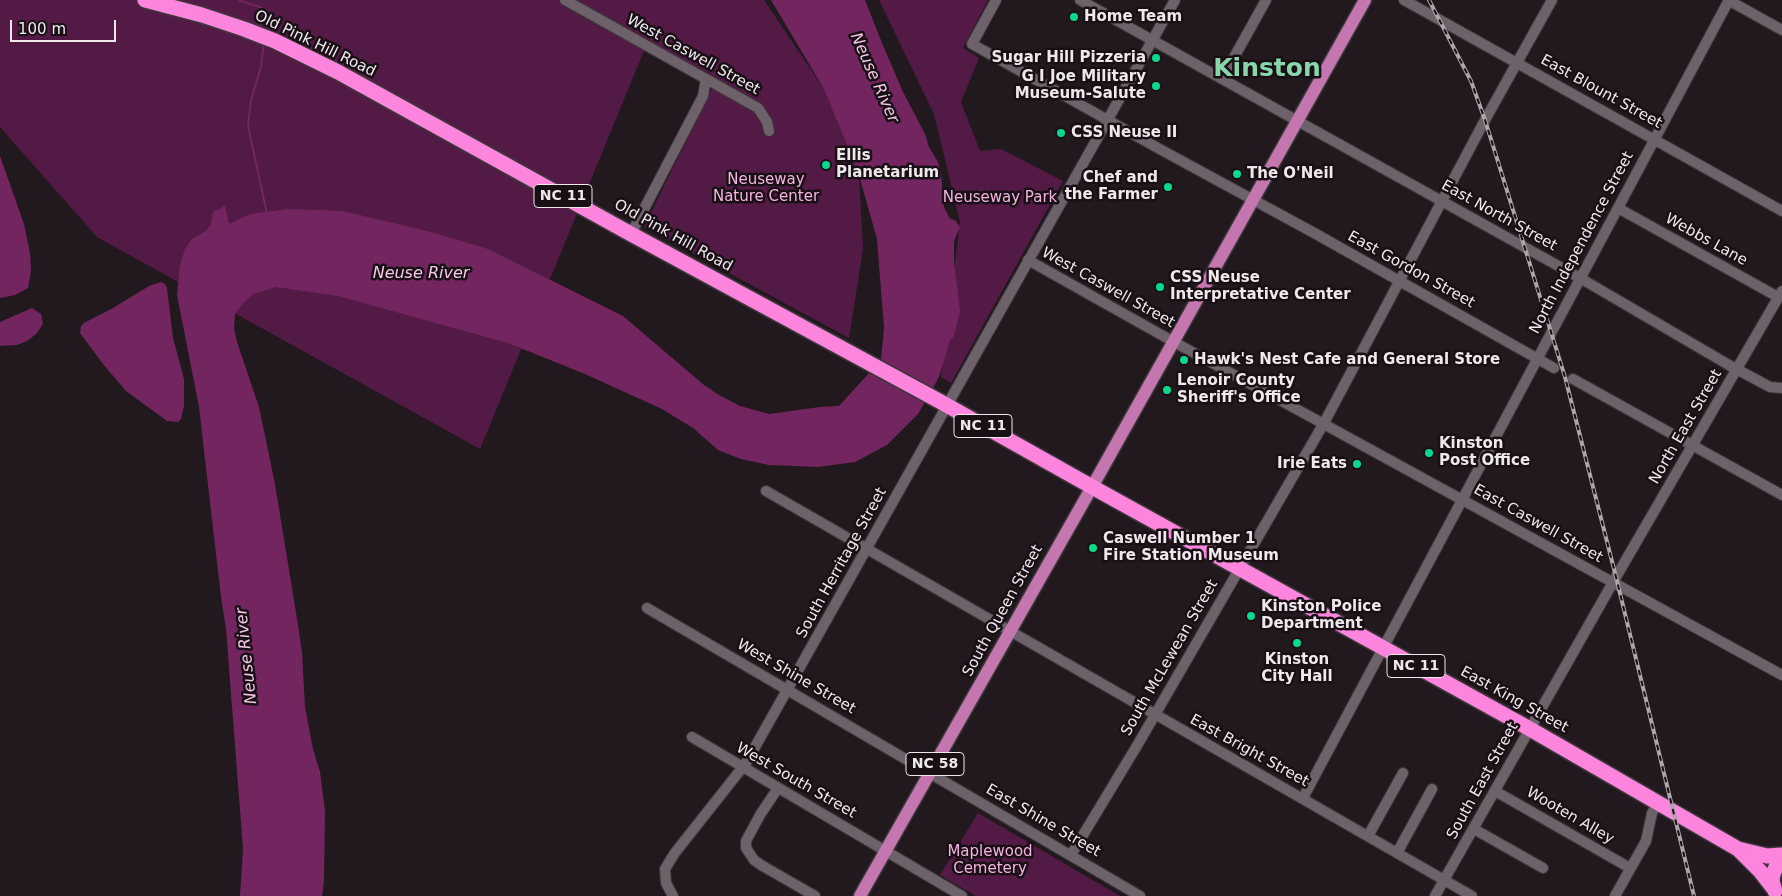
<!DOCTYPE html>
<html>
<head>
<meta charset="utf-8">
<style>
	body { margin:0 }
	#map { position:relative; width:1782px; height:896px; overflow:hidden; background:#22191f; font-family:"DejaVu Sans",sans-serif }
	canvas { display:block }
	.scale { position:absolute; left:10px; top:20px; width:106px; height:22px; box-sizing:border-box; border:2px solid #efe8ed; border-top:0; padding-left:6px; font-size:15px; line-height:18px; white-space:nowrap; color:#efe8ed; -webkit-text-stroke:4px #191016; paint-order:stroke }
</style>
</head>
<body>
<div id="map">
<canvas width="1782" height="896"></canvas>
<div class="scale">100 m</div>
</div>
<script>
const context = document.querySelector('canvas').getContext('2d');
context.lineJoin = 'round';
function fillPath(path, color) { context.fillStyle = color; context.fill(path, 'evenodd'); }
const poly = rows => new Path2D(rows.map(r => 'M' + r).join(''));
function trace(path, color, width, dash) { context.strokeStyle = color; context.lineWidth = width; context.lineCap = dash ? 'butt' : 'round'; context.setLineDash(dash || []); context.stroke(path); }
function drawText(font, color, halo, rows, align = 'center') {
  context.font = font + ' "DejaVu Sans",sans-serif'; context.lineWidth = 5; context.setLineDash([]); context.textBaseline = 'middle'; context.strokeStyle = halo; context.fillStyle = color; for (const [text, x, y, turn = 0] of rows) {
    context.save(); context.translate(x, y); context.rotate((+turn || 0) * Math.PI / 180); context.textAlign = isNaN(turn) ? turn : align; if (halo) context.strokeText(text, 0, 0); context.fillText(text, 0, 0); context.restore();
  }
}
fillPath(poly([
	[0,0,764,0,824,89,859,175,863,249,849,338,644,227,716,80,648,41,480,449,97,237,0,127],
	[879,0,988,0,963,48,979,58,961,102,980,151,1001,149,1063,181,951,383,941,377,960,222,934,114],
	[978,813,1120,896,976,896,940,875]
]), '#531a45');
fillPath(poly([
	[771,0,865,0,882,43,903,92,925,134,929,147,938,162,941,173,944,207,950,219,955,220,960,227,954,241,954,262,960,311,954,336,950,340,939,377,918,414,887,445,855,462,818,467,769,465,741,459,718,450,693,428,662,409,585,374,508,343,338,296,276,287,253,294,243,303,235,314,234,328,237,342,259,407,275,484,298,625,302,653,305,707,313,749,320,772,325,811,324,881,322,896,240,896,243,849,226,629,221,597,199,407,177,295,180,265,185,249,192,239,206,231,211,224,213,212,225,206,229,224,250,214,288,209,343,211,431,232,488,249,623,316,704,385,719,395,740,406,769,414,820,407,839,406,881,360,884,328,877,239,859,175,824,89],
	[0,156,24,224,30,253,31,271,28,288,15,295,0,298],
	[161,282,165,284,167,288,173,338,184,379,184,406,181,419,178,422,167,421,126,391,103,364,80,333,81,326,84,323,113,308,149,286],
	[32,308,41,314,43,324,36,334,27,341,17,345,0,346,0,322]
]), '#732560');
trace(poly([
	[239,0,262,8,269,17,266,30],
	[264,42,261,67,251,100,248,126,267,214]
]), '#732560', 2);
const minor = poly([
	[565,0,758,108,767,122,769,131],
	[996,0,972,44,1156,147,1316,234,1554,368],
	[1080,0,1580,278,1729,365,1770,387,1782,388],
	[1404,0,1782,211],
	[1728,0,1782,30],
	[1222,79,1266,0],
	[1618,208,1778,297],
	[631,234,703,96,706,79],
	[1028,260,1174,342,1782,675],
	[1573,379,1782,495],
	[766,491,1472,896],
	[647,608,1140,896],
	[692,737,962,896],
	[778,788,760,815,746,841,746,848,754,860,761,865,815,896],
	[1495,791,1630,868],
	[1303,798,1729,0],
	[1474,829,1543,868],
	[1368,836,1403,773],
	[1397,853,1432,789],
	[1071,855,1138,744,1324,423,1485,120,1552,0],
	[673,896,666,883,665,869,674,854,746,763,1175,0],
	[1435,896,1616,577,1782,291],
	[1615,896,1646,841,1652,813,1658,803]
]);
const major = poly([
	[860,896,1092,487,1365,0]
]);
const highway = poly([
	[145,0,202,15,244,29,275,41,338,72,631,234,941,402,1103,493,1530,729,1738,849,1760,871,1774,889],
	[1738,849,1767,856,1782,855],
	[1775,891,1772,881,1773,874,1776,867,1782,860]
]);
trace(minor, '#3d373b', 12);
trace(major, '#3d373b', 15);
trace(highway, '#3d373b', 18);
trace(minor, '#6d6269', 10);
trace(major, '#c477af', 12);
trace(highway, '#fe85dd', 15);
const rail = poly([
	[1429,0,1471,81,1485,120,1565,377,1616,577,1694,896]
]);
trace(rail, '#aca5aa', 4);
trace(rail, '#191016', 2, [5.5]);
for (const [x, y, r, color] of [
	[1074,17,5,"#09d98b"],
	[1156,58,5,"#09d98b"],
	[1156,86,5,"#09d98b"],
	[1061,133,5,"#09d98b"],
	[826,165,5,"#09d98b"],
	[1237,174,5,"#09d98b"],
	[1168,187,5,"#09d98b"],
	[1160,287,5,"#09d98b"],
	[1184,360,5,"#09d98b"],
	[1167,390,5,"#09d98b"],
	[1429,453,5,"#09d98b"],
	[1357,464,5,"#09d98b"],
	[1093,548,5,"#09d98b"],
	[1251,616,5,"#09d98b"],
	[1297,643,5,"#09d98b"]
]) { const dot = new Path2D(); dot.arc(x, y, r, 0, 2 * Math.PI); context.fillStyle = color; context.fill(dot); trace(dot, '#191016', 2); }
for (const [x, y, w] of [
	[563,196,58],
	[983,426,58],
	[1416,666,58],
	[935,764,58]
]) { const box = new Path2D(); box.roundRect(x - w / 2, y - 11.5, w, 23, 4); context.fillStyle = '#191016'; context.fill(box); trace(box, '#efe8ed', 1); }
drawText('bold 14px', '#efe8ed', null, [
	["NC 11",563,196],
	["NC 11",983,426],
	["NC 11",1416,666],
	["NC 58",935,764]
]);
drawText('bold 15px', '#efe8ed', '#191016', [
	["Home Team",1084,17],
	["Sugar Hill Pizzeria",1146,58,"right"],
	["G I Joe Military",1146,77,"right"],
	["Museum-Salute",1146,94,"right"],
	["CSS Neuse II",1071,133],
	["Ellis",836,156],
	["Planetarium",836,173],
	["The O'Neil",1247,174],
	["Chef and",1158,178,"right"],
	["the Farmer",1158,195,"right"],
	["CSS Neuse",1170,278],
	["Interpretative Center",1170,295],
	["Hawk's Nest Cafe and General Store",1194,360],
	["Lenoir County",1177,381],
	["Sheriff's Office",1177,398],
	["Kinston",1439,444],
	["Post Office",1439,461],
	["Irie Eats",1347,464,"right"],
	["Caswell Number 1",1103,539],
	["Fire Station Museum",1103,556],
	["Kinston Police",1261,607],
	["Department",1261,624],
	["Kinston",1297,660,"center"],
	["City Hall",1297,677,"center"]
], 'left');
drawText('15px', '#efe8ed', '#191016', [
	["Old Pink Hill Road",315,44,26],
	["West Caswell Street",693,55,29],
	["East Blount Street",1601,92,29],
	["East North Street",1499,216,29],
	["Old Pink Hill Road",673,236,29],
	["Webbs Lane",1706,240,29],
	["North Independence Street",1582,243,-62],
	["East Gordon Street",1411,270,29],
	["West Caswell Street",1108,288,29],
	["North East Street",1686,427,-60],
	["East Caswell Street",1538,524,29],
	["South Herritage Street",842,563,-61],
	["South Queen Street",1003,611,-61],
	["South McLewean Street",1170,658,-60],
	["West Shine Street",796,677,30],
	["East King Street",1514,700,29],
	["East Bright Street",1249,751,29],
	["West South Street",796,781,30],
	["South East Street",1483,781,-61],
	["Wooten Alley",1570,816,30],
	["East Shine Street",1043,821,30]
]);
drawText('15px', '#f5b3e1', '#191016', [
	["Neuseway",766,180],
	["Nature Center",766,197],
	["Neuseway Park",1000,198],
	["Maplewood",990,852],
	["Cemetery",990,869]
]);
drawText('italic 16px', '#f3c7e5', '#191016', [
	["Neuse River",874,78,66],
	["Neuse River",421,274],
	["Neuse River",247,656,-96]
]);
drawText('bold 25px', '#88d6aa', '#191016', [
	["Kinston",1267,69]
]);
</script>
</body>
</html>
